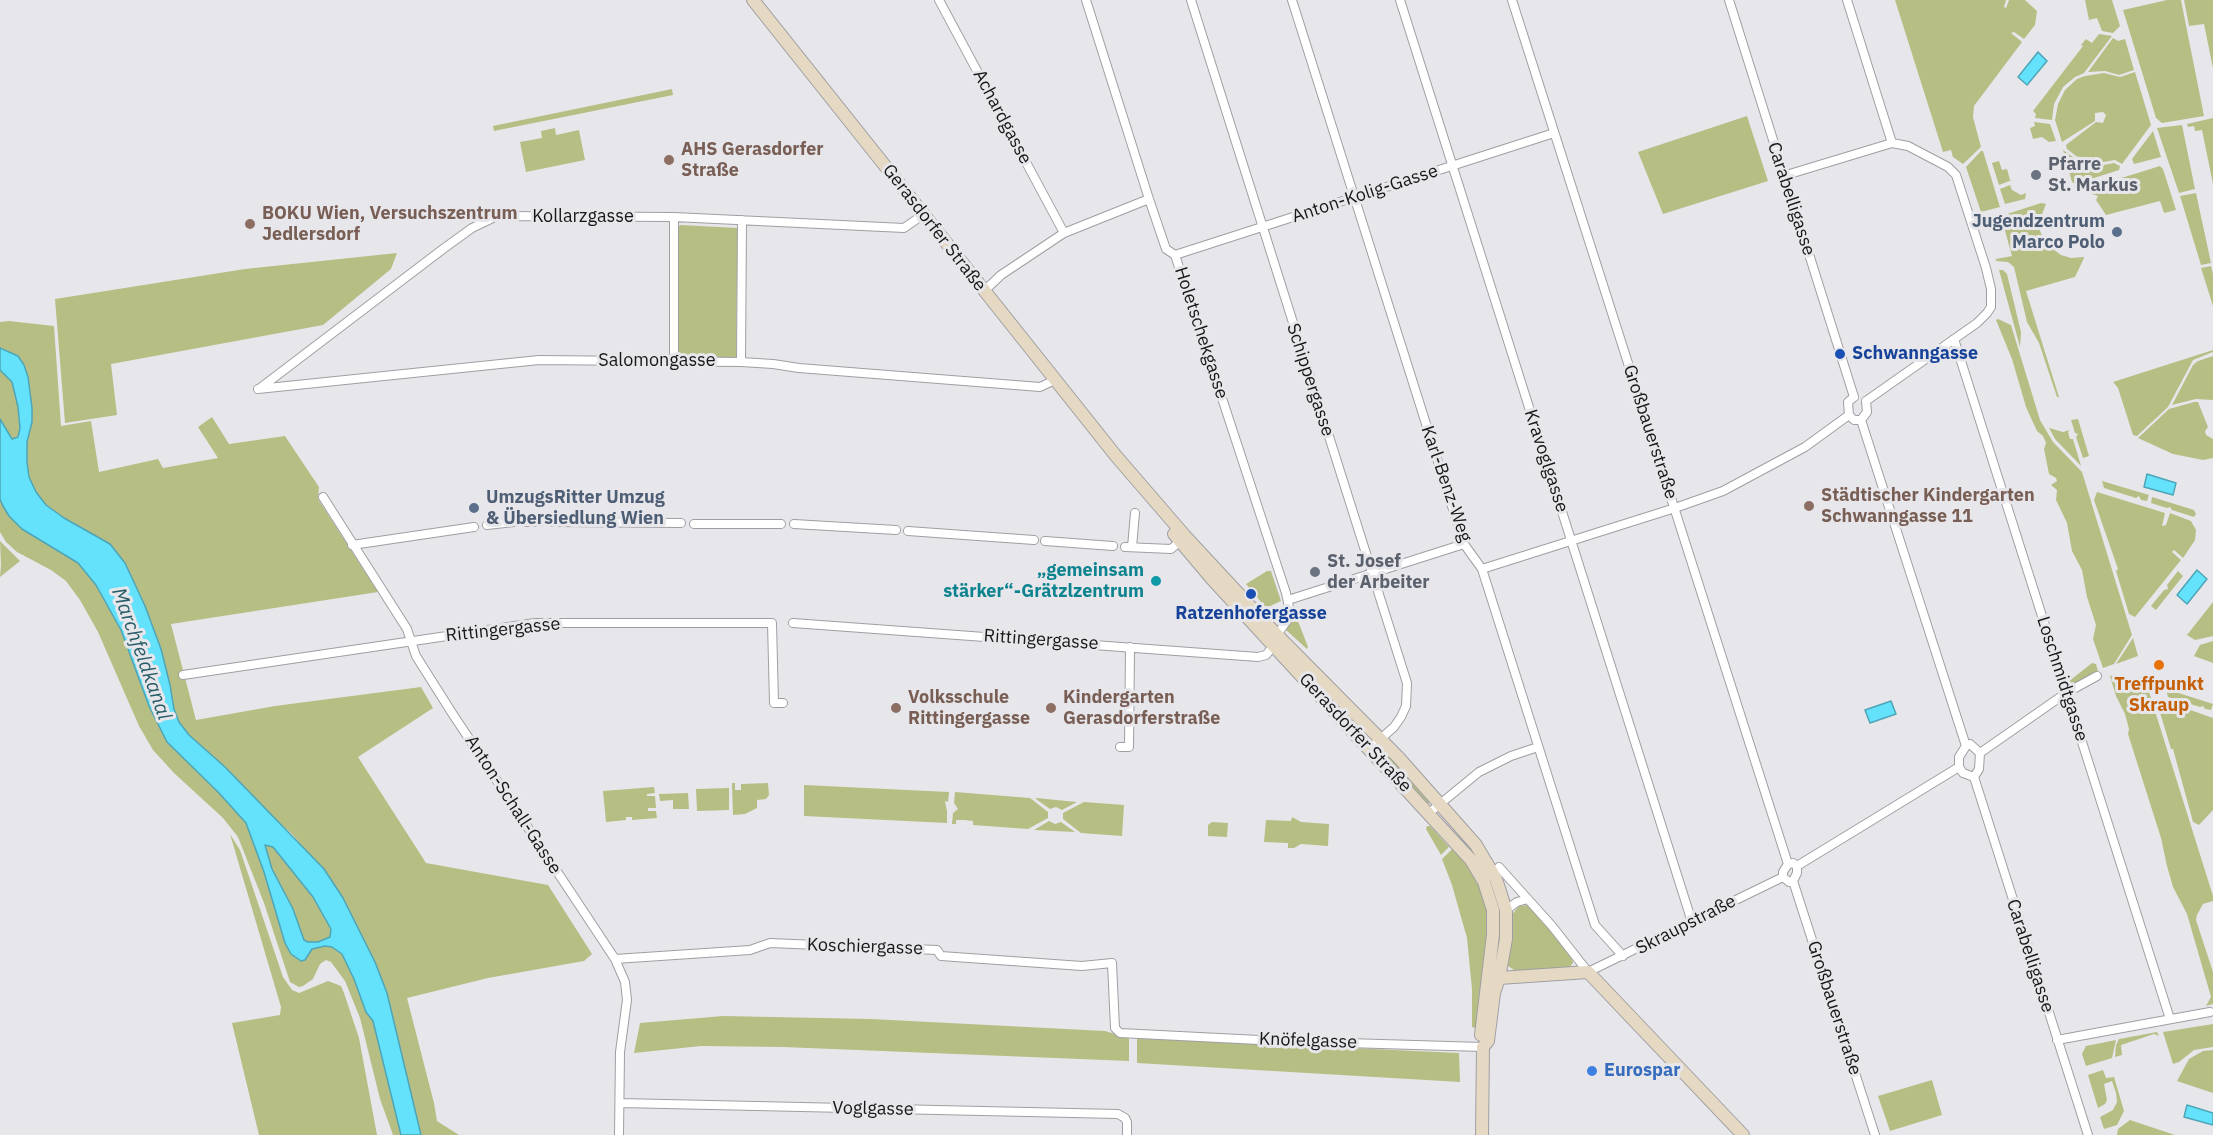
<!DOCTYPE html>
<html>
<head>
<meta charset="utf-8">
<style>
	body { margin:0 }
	canvas { display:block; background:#e7e7eb }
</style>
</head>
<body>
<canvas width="2213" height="1135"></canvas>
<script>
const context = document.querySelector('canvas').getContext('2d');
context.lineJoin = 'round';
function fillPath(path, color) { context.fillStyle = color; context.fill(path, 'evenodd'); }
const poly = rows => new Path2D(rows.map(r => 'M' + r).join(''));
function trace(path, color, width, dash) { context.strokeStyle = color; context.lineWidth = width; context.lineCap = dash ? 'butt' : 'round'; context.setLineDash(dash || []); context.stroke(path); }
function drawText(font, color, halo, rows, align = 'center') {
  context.font = font + ' "IBM Plex Sans",sans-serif'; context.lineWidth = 6; context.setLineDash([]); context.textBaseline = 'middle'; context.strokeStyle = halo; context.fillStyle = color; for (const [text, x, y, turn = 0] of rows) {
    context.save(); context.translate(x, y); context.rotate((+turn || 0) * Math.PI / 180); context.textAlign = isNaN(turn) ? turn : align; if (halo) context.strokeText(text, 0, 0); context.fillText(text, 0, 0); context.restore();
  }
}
fillPath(poly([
	[1895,0,2006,0,2004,7,2006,8,2009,0,2025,0,2037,11,2035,25,2024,39,2014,32,2011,33,2022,42,1974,106,1973,117,1981,147,1963,164,1953,157,1951,150,1943,152],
	[2085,0,2112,0,2120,26,2113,33,2102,31,2097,18,2089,20],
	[2167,0,2181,0,2204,116,2162,123,2156,118,2123,10],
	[2184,0,2213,0,2213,68,2204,24,2189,26],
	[2099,34,2112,36,2084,73,2075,77,2063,87,2054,104,2052,120,2035,118,2036,114,2033,111,2083,46,2081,45,2086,39,2092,43],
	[2113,38,2118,41,2125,39,2134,70,2119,75,2105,71,2088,72],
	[2135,72,2151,125,2122,164,2115,160,2098,163,2076,156,2067,149,2066,145,2096,122,2103,123,2106,115,2103,112,2095,113,2095,121,2062,142,2055,120,2058,104,2065,90,2077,79,2085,76,2104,73,2120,77],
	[672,89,673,95,494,131,493,126],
	[1747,116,1768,181,1663,214,1638,152],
	[2213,118,2213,184,2202,130,2195,131,2194,126,2188,127,2187,124],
	[2034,122,2050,124,2056,141,2049,142,2042,137,2033,139,2030,128,2035,126],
	[2182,125,2195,189,2179,193,2157,128],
	[555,128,556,135,579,130,585,160,526,172,520,142,542,138,541,131],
	[2153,131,2161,157,2134,164,2132,159],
	[2063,150,2077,160,2098,166,2114,163,2120,166,2119,170,2075,184,2072,182],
	[1981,151,1983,151,2000,207,1981,212,1966,167],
	[1999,161,2002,170,2007,169,2010,180,2012,180,1999,185,1992,163],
	[2160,166,2163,169,2176,210,2164,213,2160,201,2106,215,2096,200,2098,196,2086,192,2086,189],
	[2010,185,2012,190,2021,195,2026,193,2025,199,2005,204,2000,189],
	[2196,193,2211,263,2201,265,2180,196],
	[2041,203,2046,204,2039,222,2040,231,2046,244,2061,255,2071,258,2084,257,2084,258,2075,277,2026,291,2059,397,2057,397,2039,343,2027,322,2014,267,2008,262,1996,261,1996,259,2012,256,2001,216],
	[681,225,738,228,739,261,737,271,736,358,677,356,677,227],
	[397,253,391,269,323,325,111,364,117,415,65,423,55,299,245,269],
	[2211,266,2213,274,2213,306,2201,268],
	[1999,270,2003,270,2007,274,2021,332,2020,347],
	[1998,319,2011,325,2040,420,2053,442,2082,472,2132,635,2114,664,2103,668,2093,639,2096,625,2087,597,2082,570,2072,551,2067,523,2056,500,2057,490,2051,485,2057,481,2056,478,2049,474,2044,449,2046,443,2043,436,2037,431,2026,407,2012,359,1996,320],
	[9,321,54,326,61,426,91,421,99,472,158,459,163,468,218,458,198,427,212,417,229,444,285,436,319,487,318,499,378,592,171,624,196,720,275,706,421,687,433,708,358,757,426,863,548,885,592,954,584,961,488,978,407,998,434,1103,437,1121,459,1135,421,1135,387,993,375,962,334,883,291,833,267,812,225,767,189,735,179,722,173,709,170,685,161,649,145,606,125,563,110,544,64,518,46,505,36,492,29,477,27,462,27,442,32,422,32,408,28,377,18,356,0,348,0,322],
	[2213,350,2213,352,2193,360,2168,407,2137,436,2133,435,2118,388,2113,382],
	[2213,356,2213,400,2196,399,2172,405,2193,365,2198,361],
	[0,370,10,378,17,398,20,433,14,440,8,433,0,419],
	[2194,402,2198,402,2208,427,2205,431,2206,435,2213,439,2213,458,2203,460,2173,454,2138,438,2169,409],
	[2078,419,2089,456,2083,458,2076,437,2078,434,2075,433,2071,420],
	[2049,428,2063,432,2070,430,2068,432,2070,439,2073,439,2081,466,2055,439],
	[2102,481,2149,495,2147,501,2141,500,2139,496,2136,498,2104,488],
	[2097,492,2165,513,2162,526,2166,525,2170,513,2191,521,2196,530,2195,540,2183,558,2174,550,2172,552,2181,560,2135,617,2129,614,2116,571,2118,569,2094,500],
	[2152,497,2194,510,2196,514,2194,517,2172,510,2170,507,2167,508,2151,503],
	[0,499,3,506,22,529,78,563,96,585,121,630,149,706,167,741,219,793,246,823,264,872,285,943,307,958,312,949,318,947,332,947,342,954,354,979,366,1012,373,1021,401,1135,393,1135,380,1099,360,1018,345,981,331,962,326,960,320,964,313,979,303,986,299,987,290,982,264,903,238,837,223,818,174,773,153,750,139,726,98,632,80,600,66,581,51,570,17,552,6,542,0,532],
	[0,541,20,561,0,577,1,565],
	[1267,571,1271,571,1281,601,1266,608,1246,584],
	[2178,571,2183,576,2156,610,2151,606,2164,590,2168,589,2167,585],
	[2213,602,2213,636,2195,640,2187,635],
	[1293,608,1308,647,1307,649,1286,630,1292,620],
	[2133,638,2138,656,2116,664],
	[2213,641,2213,663,2194,656,2200,645],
	[2092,663,2096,664,2098,671,2076,683,2068,682],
	[2114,675,2118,685,2144,676,2213,896,2213,901,2203,904,2197,915,2196,920,2213,972,2213,1004,2206,1006,2211,997,2187,914,2173,887,2167,866,2161,838,2128,734,2129,729,2125,714,2116,696,2110,676],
	[2166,689,2213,704,2211,710,2205,709,2203,706,2200,707,2168,697],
	[2162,700,2213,718,2213,810,2199,825,2193,822,2173,749,2171,749,2158,706],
	[1382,749,1430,802,1429,803,1426,803,1381,755,1380,751],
	[735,783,735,790,741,790,741,784,768,783,769,795,766,799,757,800,757,808,745,814,733,815,732,783],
	[804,785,949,792,948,802,946,801,945,802,947,811,947,823,804,816],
	[654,787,655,793,647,794,647,796,655,796,656,808,648,808,648,811,656,811,657,818,632,820,632,817,626,817,626,820,606,822,603,791],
	[729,788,729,810,697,811,696,789],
	[955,792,1030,798,1048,812,1048,818,1028,829,973,825,973,821,964,820,956,820,956,824,952,824,953,813,958,809,954,803],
	[688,793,689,809,673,809,673,800,660,801,659,794],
	[1036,799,1036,798,1077,802,1062,810,1056,807,1050,809],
	[1084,802,1124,805,1122,836,1081,833,1063,819,1063,813],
	[1292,817,1301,822,1329,824,1328,846,1301,844,1294,848,1288,848,1288,843,1264,842,1266,820,1291,821],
	[1049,821,1055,824,1061,822,1075,832,1034,830],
	[1212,822,1228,823,1227,837,1208,836,1208,825],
	[1427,826,1430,826,1449,847,1441,855,1426,829],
	[230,834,240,850,283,977,292,990,299,993,328,981,341,986,344,993,359,1038,377,1135,259,1135,232,1023,280,1015,281,1007],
	[266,845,273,847,313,897,331,929,330,937,318,942,308,942,304,940,295,914,272,869,264,846],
	[1454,847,1473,868,1490,911,1478,1029,1472,1027,1472,989,1467,938,1452,885,1442,859],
	[1527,905,1531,907,1571,953,1573,963,1567,970,1517,972,1508,966,1506,962,1510,917,1519,906],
	[723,1016,871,1019,1105,1031,1129,1038,1129,1061,783,1047,701,1046,634,1053,640,1023],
	[2213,1024,2213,1047,2194,1050,2179,1062,2173,1064,2163,1032],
	[2157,1032,2159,1036,2154,1034,2121,1045,2122,1055,2115,1057,2116,1045,2119,1039],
	[1137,1038,1459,1053,1460,1082,1137,1063],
	[2116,1040,2112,1058,2086,1066,2082,1054,2086,1046],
	[2213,1050,2213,1093,2177,1081,2189,1059,2203,1051],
	[2103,1070,2106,1078,2114,1077,2124,1111,2117,1125,2104,1129,2100,1117,2113,1110,2117,1102,2116,1093,2112,1081,2104,1084,2107,1100,2105,1104,2098,1108,2088,1075],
	[1932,1080,1942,1115,1890,1131,1878,1096],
	[2130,1120,2175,1135,2117,1135,2118,1129]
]), '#b7be84');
const water = poly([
	[2038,52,2047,61,2027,85,2018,77,2038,52],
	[0,348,18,356,24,365,28,377,32,408,32,422,27,442,27,462,29,477,36,492,46,505,64,518,110,544,125,563,145,606,161,649,170,685,174,709,179,722,189,735,225,767,324,869,343,898,375,962,387,993,421,1135,401,1135,373,1021,366,1012,354,979,342,954,332,947,325,946,312,949,305,960,301,961,291,954,285,943,264,872,246,823,219,793,167,742,149,706,121,630,96,585,78,563,22,529,9,516,3,506,0,499,0,419,12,439,18,437,20,428,18,407,12,382,0,370,0,348],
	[265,845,273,847,313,897,331,929,330,937,318,942,308,942,304,940,293,909,272,869,265,845],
	[2147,474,2176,483,2173,495,2144,487,2147,474],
	[2197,570,2207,579,2187,604,2177,595,2197,570],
	[1891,701,1896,714,1870,723,1865,710,1891,701],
	[2187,1105,2213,1113,2213,1125,2184,1117,2187,1105]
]);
fillPath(water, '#64e2fb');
trace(water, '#4da5b7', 1.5);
const street = poly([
	[939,0,1064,233],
	[1191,0,1407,683,1406,706,1401,717,1394,727,1369,749],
	[1292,0,1464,544,1482,569,1595,925,1623,956],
	[1400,0,1692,922],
	[1512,0,1788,864],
	[1729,0,1854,397],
	[1847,0,1892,143],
	[1783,176,1892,143,1908,146,1948,167,1956,175,1986,268,1991,289,1991,307,1987,313,1977,323,1866,401],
	[674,217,674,361],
	[1175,255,1554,133],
	[984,291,1001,275,1064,233,1149,199],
	[1954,339,2170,1019],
	[741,362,742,220],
	[258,389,539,360,741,362,773,364,799,368,1040,387,1055,380],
	[259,389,443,249,472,228,497,216,674,217,904,228,924,214],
	[1854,397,1848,402,1849,415,1854,420,1861,420],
	[1861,420,1966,746],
	[1861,420,1867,412,1866,401],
	[323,497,407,629,416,656,452,713,615,959,625,982,627,1000,620,1052,619,1135],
	[552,522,681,523],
	[694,524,781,524],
	[794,524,896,530],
	[487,525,514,522,540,522],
	[908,531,1034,540],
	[1045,541,1113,546],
	[352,545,474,527],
	[1125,547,1171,549,1183,539],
	[1132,547,1135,513],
	[1482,569,1675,508,1723,491,1805,447,1849,415],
	[1288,600,1464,544],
	[793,623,1258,657,1266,655,1274,645,1277,635,1288,619,1290,612,1286,593,1175,255,1166,249,1149,199,1086,0],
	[183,675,535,623,772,623,774,703,783,703],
	[1966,746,1970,744,1980,753,1979,769,1974,777],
	[1966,746,1959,757,1959,767,1963,773,1974,777],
	[1120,747,1129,747,1130,647],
	[1980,753,2066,693,2097,676],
	[1974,777,2088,1135],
	[1429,813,1479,772,1511,756,1538,747],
	[1793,863,1797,866,1797,873,1793,881,1789,882,1783,877,1783,872,1788,864,1793,863],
	[1797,866,1959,767],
	[1499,867,1552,926,1588,972,1783,877],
	[1793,881,1875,1135],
	[1506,910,1517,902,1528,899],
	[615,959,750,950,770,943,937,950,941,956,1082,966,1112,963,1115,1028,1120,1033,1279,1041,1483,1047],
	[2057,1040,2210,1012],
	[620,1103,1118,1114,1125,1118,1127,1122,1127,1135]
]);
const secondary = poly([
	[753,0,1116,456,1185,536,1277,635,1399,758,1476,845,1496,879,1506,910,1506,939,1499,978,1494,993,1488,1041,1483,1047,1482,1135],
	[1174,534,1211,578,1471,860,1484,882,1493,910,1493,935,1481,1035],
	[1499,978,1588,972,1743,1135]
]);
trace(street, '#9f9fa3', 10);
trace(secondary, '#9f9fa3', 14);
trace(street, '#fff', 8);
trace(secondary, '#e5d9c4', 12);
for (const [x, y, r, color] of [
	[669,160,6,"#8d6e63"],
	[2036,175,6,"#6b7280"],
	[250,224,6,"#8d6e63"],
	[2117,232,6,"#5c6f8a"],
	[1840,354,6,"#1a4fb4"],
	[1809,506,6,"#8d6e63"],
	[474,508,6,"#5c6f8a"],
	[1315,572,6,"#6b7280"],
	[1156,581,6,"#0f9aa8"],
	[1251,594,6,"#1a4fb4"],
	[2159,665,6,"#e8710a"],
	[896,708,6,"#8d6e63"],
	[1051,708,6,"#8d6e63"],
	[1592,1071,6,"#3f7fe0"]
]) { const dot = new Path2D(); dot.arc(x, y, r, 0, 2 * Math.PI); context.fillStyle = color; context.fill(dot); trace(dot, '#e7e7eb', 2); }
drawText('18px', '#171719', '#e7e7eb', [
	["Achardgasse",1002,117,62],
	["Anton-Kolig-Gasse",1365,194,-18],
	["Carabelligasse",1791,199,72],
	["Kollarzgasse",583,217],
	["Gerasdorfer Straße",934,228,52],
	["Holetschekgasse",1201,333,72],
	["Salomongasse",657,361],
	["Schippergasse",1310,380,72],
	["Großbauerstraße",1650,432,72],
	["Kravoglgasse",1546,461,72],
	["Karl-Benz-Weg",1446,484,71],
	["Rittingergasse",503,630,-6],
	["Rittingergasse",1041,640,4],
	["Loschmidtgasse",2062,679,72],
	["Gerasdorfer Straße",1355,733,47],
	["Anton-Schall-Gasse",513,805,57],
	["Skraupstraße",1686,925,-27],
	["Koschiergasse",865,947,2],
	["Carabelligasse",2030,956,72],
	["Großbauerstraße",1834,1008,72],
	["Knöfelgasse",1308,1041,2],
	["Voglgasse",873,1109,1]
]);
drawText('bold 18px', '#785e54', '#e7e7eb', [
	["AHS Gerasdorfer",681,150],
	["Straße",681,171],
	["BOKU Wien, Versuchszentrum",262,214],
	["Jedlersdorf",262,235],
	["Städtischer Kindergarten",1821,496],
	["Schwanngasse 11",1821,517],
	["Volksschule",908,698],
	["Rittingergasse",908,719],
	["Kindergarten",1063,698],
	["Gerasdorferstraße",1063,719]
], 'left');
drawText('bold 18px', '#5b616d', '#e7e7eb', [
	["Pfarre",2048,165],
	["St. Markus",2048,186],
	["St. Josef",1327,562],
	["der Arbeiter",1327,583]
], 'left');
drawText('bold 18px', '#4e5e75', '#e7e7eb', [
	["Jugendzentrum",2105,222],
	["Marco Polo",2105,243],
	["UmzugsRitter Umzug",486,498,"left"],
	["& Übersiedlung Wien",486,519,"left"]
], 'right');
drawText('bold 18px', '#164399', '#e7e7eb', [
	["Schwanngasse",1852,354],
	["Ratzenhofergasse",1251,614,"center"]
], 'left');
drawText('bold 18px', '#0d838f', '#e7e7eb', [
	["„gemeinsam",1144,571],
	["stärker“-Grätzlzentrum",1144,592]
], 'right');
drawText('bold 18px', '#c56008', '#e7e7eb', [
	["Treffpunkt",2159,685],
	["Skraup",2159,706]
]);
drawText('bold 18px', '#366cbe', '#e7e7eb', [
	["Eurospar",1604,1071]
], 'left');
drawText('italic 20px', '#285d68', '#e7e7eb', [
	["Marchfeldkanal",141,654,70]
]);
</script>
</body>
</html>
